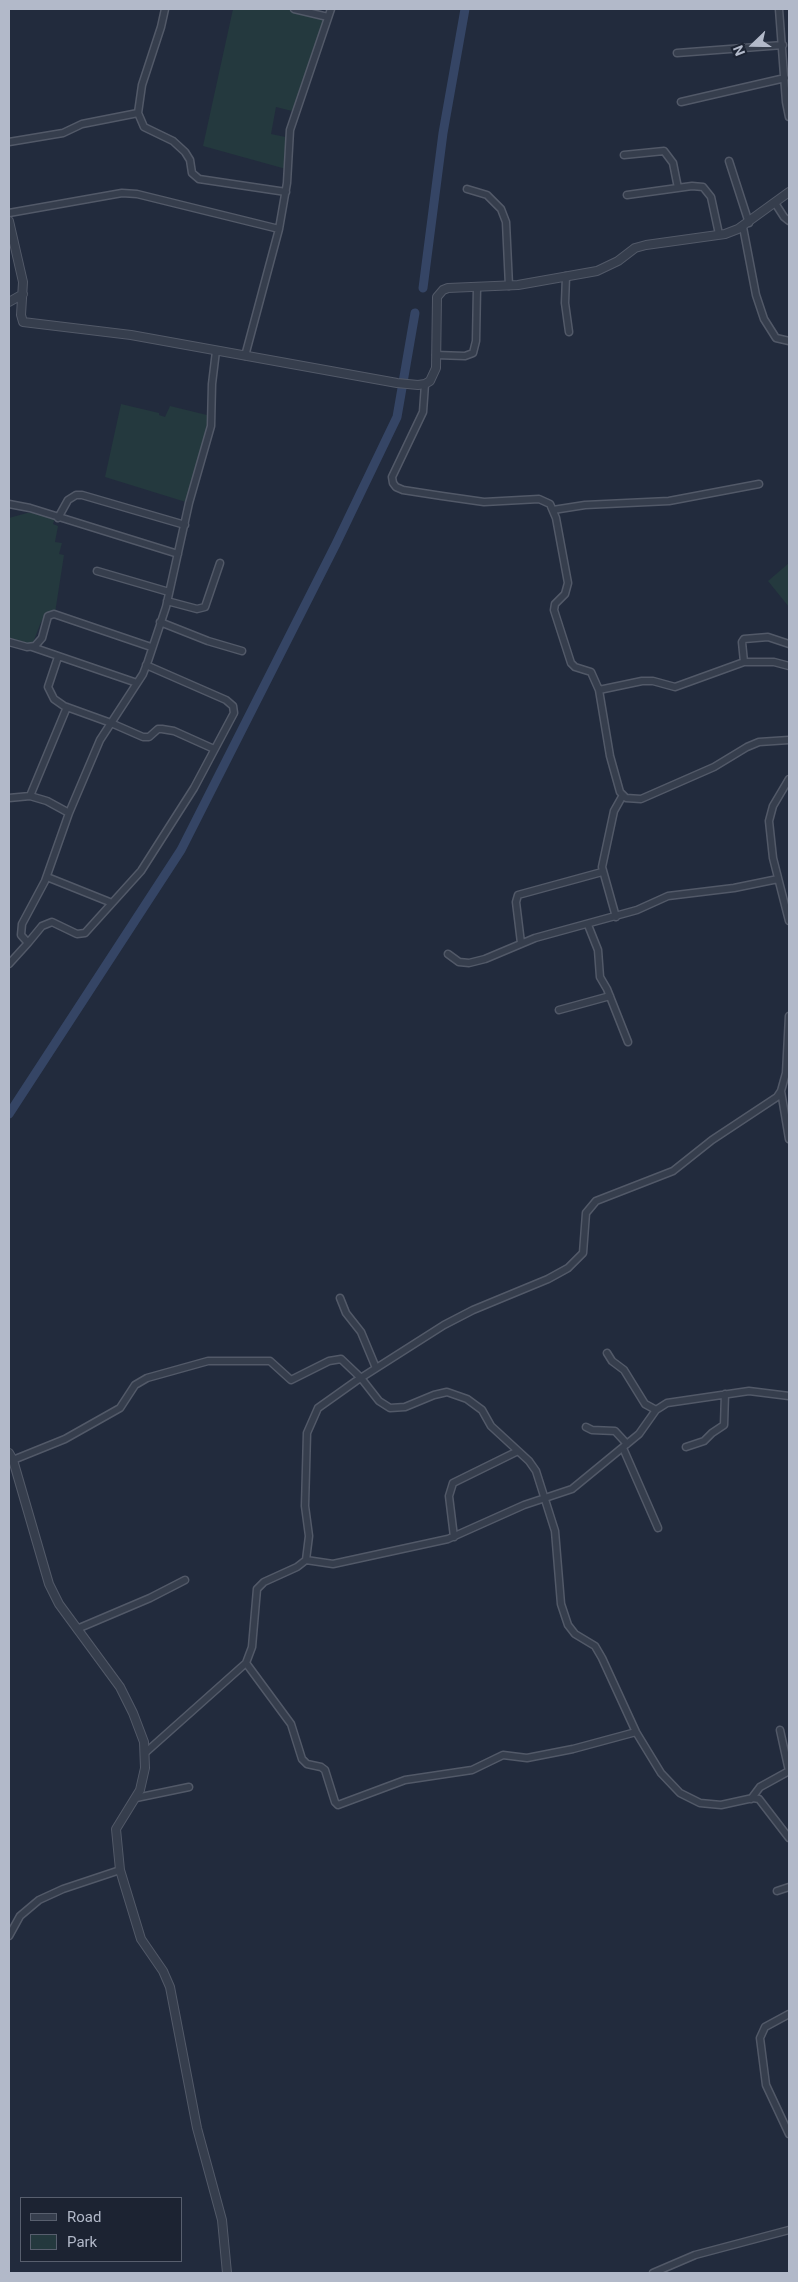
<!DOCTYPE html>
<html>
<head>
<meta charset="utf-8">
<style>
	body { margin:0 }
	#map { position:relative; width:798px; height:2282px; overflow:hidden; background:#222b3d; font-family:Roboto,sans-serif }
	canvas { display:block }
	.frame { position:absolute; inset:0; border:10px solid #b2b9c9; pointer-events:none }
	.legend { position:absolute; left:20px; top:2197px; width:162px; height:65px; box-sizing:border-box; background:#1c2332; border:1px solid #585f6e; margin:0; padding:6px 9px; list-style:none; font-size:15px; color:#b2b9c9 }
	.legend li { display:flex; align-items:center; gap:10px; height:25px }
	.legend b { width:25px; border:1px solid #585f6e }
	.north { position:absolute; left:728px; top:20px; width:50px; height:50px; -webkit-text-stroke:4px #1c2332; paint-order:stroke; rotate:248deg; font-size:14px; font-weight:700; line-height:20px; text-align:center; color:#b2b9c9 }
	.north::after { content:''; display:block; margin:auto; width:18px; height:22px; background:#b2b9c9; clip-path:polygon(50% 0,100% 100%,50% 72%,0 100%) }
</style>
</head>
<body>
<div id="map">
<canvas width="798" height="2282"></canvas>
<div class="frame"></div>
<ul class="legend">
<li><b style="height:6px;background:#363e4d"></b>Road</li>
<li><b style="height:14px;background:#24393e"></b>Park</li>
</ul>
<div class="north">N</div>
</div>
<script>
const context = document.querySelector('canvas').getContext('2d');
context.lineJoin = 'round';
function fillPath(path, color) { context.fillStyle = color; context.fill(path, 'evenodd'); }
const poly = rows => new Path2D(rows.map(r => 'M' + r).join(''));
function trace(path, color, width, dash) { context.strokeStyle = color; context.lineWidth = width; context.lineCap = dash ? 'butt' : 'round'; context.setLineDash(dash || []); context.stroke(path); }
fillPath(poly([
	[233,9,293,9,328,17,296,112,276,107,271,134,290,138,286,169,203,146],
	[121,404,159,413,159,415,165,417,170,406,211,416,189,503,105,477],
	[27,513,44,513,55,518,53,524,58,526,55,542,62,543,59,554,64,555,55,613,47,615,41,622,31,648,9,644,9,518],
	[789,563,789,607,768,581]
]), '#24393e');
trace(poly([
	[423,288,443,133,465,9],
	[9,1114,181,850,336,544,397,417,415,313]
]), '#354565', 9);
const minor = poly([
	[294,9,328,17],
	[779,9,786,102,789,117],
	[677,53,783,45],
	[681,102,785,78],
	[138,113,144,127,173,141,185,152,190,160,192,173,199,179,286,192],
	[9,142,63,133,82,124,138,113,142,85,161,27,165,9],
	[624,155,664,151,673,163,678,188],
	[729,161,749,223],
	[467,189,487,195,501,209,506,222,509,286],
	[627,195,692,186,703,187,711,197,719,234],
	[775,203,784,217,789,221],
	[9,213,122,193,137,194,279,229],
	[743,227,756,295,764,319,776,338,789,341],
	[566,276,565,303,569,332],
	[436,355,465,356,473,353,476,341,477,288],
	[245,356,279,229,287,183,290,130,331,9],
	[425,384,423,412,392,477,393,483,396,487,403,490,442,496,484,502,539,499,550,504,556,518,568,583,565,594,555,604,554,610,571,663,575,667,591,672,599,690,610,756,620,792,626,798,641,799,714,767,747,747,759,742,789,740],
	[9,504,30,508,178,554],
	[553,510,585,505,669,501,759,484],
	[58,518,68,500,76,495,82,495,185,525],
	[97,571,169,592],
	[167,601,197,609,205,607,220,563],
	[160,622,208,641,242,651],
	[9,642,27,647,35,646,42,638,48,616,54,614,151,647],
	[32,647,137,683],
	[58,657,48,687,54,699,64,706,111,723,143,737,149,737,158,729,162,729,174,731,214,749],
	[744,662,742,642,744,639,768,637,789,644],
	[599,690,642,681,653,681,675,687,744,662,774,662,789,666],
	[789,779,773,806,769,821,773,858,789,921],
	[30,796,67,707],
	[9,798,30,796,47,801,69,813],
	[47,877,112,903],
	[616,917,602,867,614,811,623,795],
	[588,925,598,950,600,977,607,989,628,1042],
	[28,943,42,926,52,922,77,934,85,933,141,871,194,788,234,713,233,706,226,700,146,665],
	[521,943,516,902,518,895,602,872],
	[448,954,459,962,469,963,485,959,535,938,637,910,668,896,734,888,778,879],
	[9,964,28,943,21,935,22,924,45,881,69,813,100,740,143,674,148,661,166,607,189,503,211,426,212,384,216,351],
	[559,1010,610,996],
	[781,1091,789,1139],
	[340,1298,346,1313,361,1332,376,1368],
	[607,1353,612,1361,624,1370,645,1404,656,1410],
	[586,1427,592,1430,615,1431,627,1444],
	[686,1447,704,1441,712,1433,724,1425,725,1394],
	[623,1448,658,1528],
	[13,1460,65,1439,120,1408,135,1385,147,1378,208,1361,270,1361,291,1380,329,1361,341,1359,361,1378,379,1401,390,1408,405,1407,434,1395,447,1392,467,1399,482,1410,491,1426,529,1461,536,1471,555,1531,561,1604,568,1625,575,1634,595,1646,602,1658,636,1732,661,1773,680,1793,700,1803,721,1805,753,1798,759,1799,789,1838],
	[454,1537,449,1496,453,1483,518,1451],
	[306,1560,333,1564,448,1539,524,1505,572,1489,639,1434,656,1410,667,1403,749,1391,789,1396],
	[77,1629,150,1598,185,1580],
	[246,1663,291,1724,302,1759,307,1764,321,1767,325,1770,335,1802,338,1805,405,1780,472,1770,503,1755,527,1758,573,1749,636,1732],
	[145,1753,246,1663,252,1647,257,1589,264,1582,297,1567,306,1560,309,1536,305,1506,307,1433,318,1408,356,1381,444,1325,473,1310,548,1279,568,1268,583,1253,586,1213,596,1201,673,1171,712,1140,777,1097,781,1091,786,1073,789,1016],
	[136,1798,189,1787],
	[751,1799,760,1787,789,1771,780,1730],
	[777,1891,789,1887],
	[9,1936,20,1916,39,1900,63,1889,120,1870],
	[789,2014,765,2027,760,2038,766,2085,789,2134],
	[653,2273,695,2255,789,2230]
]);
const tertiary = poly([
	[9,221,23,282,21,315,23,322,131,335,397,383,418,385,425,384,430,381,436,368,437,297,443,290,448,288,518,285,597,271,618,261,635,248,646,245,725,234,738,229,789,192],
	[9,302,23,294],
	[9,1453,13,1460,49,1584,59,1604,120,1687,133,1713,144,1742,145,1768,140,1790,116,1829,120,1870,141,1939,163,1971,170,1987,197,2128,222,2220,227,2273]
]);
trace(minor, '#525968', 9);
trace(tertiary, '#525968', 10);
trace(minor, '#363e4d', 6);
trace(tertiary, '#363e4d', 8);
</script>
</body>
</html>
